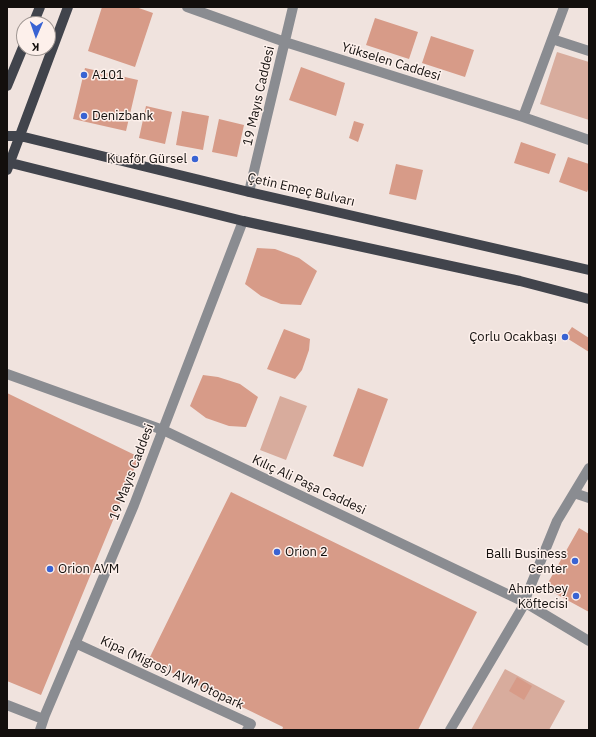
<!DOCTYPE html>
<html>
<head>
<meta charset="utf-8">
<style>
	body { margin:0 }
	#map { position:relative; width:596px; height:737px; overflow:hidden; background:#f0e3de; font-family:"IBM Plex Sans",sans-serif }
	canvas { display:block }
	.frame { position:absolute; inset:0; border:8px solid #130f0d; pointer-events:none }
	.north { position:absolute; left:16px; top:16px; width:40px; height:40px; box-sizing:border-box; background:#fdf0eb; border:1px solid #9f9692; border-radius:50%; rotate:182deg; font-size:11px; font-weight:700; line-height:16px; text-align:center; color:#130f0d }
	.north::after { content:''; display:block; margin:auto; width:14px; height:18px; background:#3963d3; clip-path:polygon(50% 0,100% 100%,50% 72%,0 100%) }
</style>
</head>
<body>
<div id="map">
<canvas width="596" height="737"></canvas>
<div class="frame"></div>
<div class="north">K</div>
</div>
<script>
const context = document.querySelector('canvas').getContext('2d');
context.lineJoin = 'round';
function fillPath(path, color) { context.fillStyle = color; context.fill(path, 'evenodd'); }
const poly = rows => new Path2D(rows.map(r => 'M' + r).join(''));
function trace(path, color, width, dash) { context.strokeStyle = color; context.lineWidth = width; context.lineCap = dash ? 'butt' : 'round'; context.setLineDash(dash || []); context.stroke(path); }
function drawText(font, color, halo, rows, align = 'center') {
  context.font = font + ' "IBM Plex Sans",sans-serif'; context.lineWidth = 3; context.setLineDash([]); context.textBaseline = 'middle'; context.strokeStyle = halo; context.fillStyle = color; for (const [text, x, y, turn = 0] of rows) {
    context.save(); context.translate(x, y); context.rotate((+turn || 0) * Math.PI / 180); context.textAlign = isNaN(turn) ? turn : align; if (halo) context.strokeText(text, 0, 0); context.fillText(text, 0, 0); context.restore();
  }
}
fillPath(poly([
	[557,52,589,62,589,120,540,104],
	[280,396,307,406,286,460,260,450],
	[505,669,565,701,549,730,471,730]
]), '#d8ac9d');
fillPath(poly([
	[102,7,136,7,153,13,135,67,88,51],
	[375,18,418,32,409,59,366,45],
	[431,36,474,50,465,77,422,63],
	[301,67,345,83,336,116,289,100],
	[85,68,138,80,126,131,73,119],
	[146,106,172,112,165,144,139,138],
	[182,111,209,116,203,150,176,145],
	[219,119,244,125,237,157,212,152],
	[354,121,364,124,358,142,349,138],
	[521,142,556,154,549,174,514,163],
	[568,157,589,164,589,187,587,192,559,182],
	[396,164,423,170,416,200,389,194],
	[257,248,275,249,299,258,317,271,301,305,281,304,261,296,245,284],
	[572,327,589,338,589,352,565,337],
	[284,329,310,339,309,350,302,370,295,379,267,369],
	[203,375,218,377,240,384,258,397,246,427,229,426,206,418,190,406],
	[358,388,388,399,363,467,333,456],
	[7,393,139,457,41,695,7,681],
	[231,492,477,612,418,730,282,730,283,727,148,661],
	[579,528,589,534,589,612,545,588],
	[517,677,532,686,524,700,509,691]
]), '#d79b88');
trace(poly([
	[187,7,285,42,523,117,589,140],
	[552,39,589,51],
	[523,117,564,7],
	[249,192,293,7],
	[7,374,163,430,524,602,589,641],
	[574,493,589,498],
	[524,602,557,521,589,468],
	[75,643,251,724,247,730],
	[7,705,43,719],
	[40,730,45,715,134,505,243,221],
	[450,730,525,603]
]), '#8a8c91', 10);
trace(poly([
	[33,24,40,7],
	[7,86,24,45],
	[7,136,20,136,249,192,589,270],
	[7,162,243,221,520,281,589,299],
	[7,170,68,7]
]), '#41444c', 10);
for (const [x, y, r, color] of [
	[84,75,4,"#3963d3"],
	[84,116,4,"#3963d3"],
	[195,159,4,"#3963d3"],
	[565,337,4,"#3963d3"],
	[277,552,4,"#3963d3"],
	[575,561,4,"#3963d3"],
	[50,569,4,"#3963d3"],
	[576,596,4,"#3963d3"]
]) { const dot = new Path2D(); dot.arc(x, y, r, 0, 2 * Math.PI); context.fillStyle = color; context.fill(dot); trace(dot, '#fdf0eb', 1.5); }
drawText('13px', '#130f0d', '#fdf0eb', [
	["Yükselen Caddesi",391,62,17],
	["19 Mayıs Caddesi",259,96,-77],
	["Çetin Emeç Bulvarı",301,190,13],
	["19 Mayıs Caddesi",132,472,-69],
	["Kılıç Ali Paşa Caddesi",309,485,25],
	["Kipa (Migros) AVM Otopark",172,673,25]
]);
drawText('13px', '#130f0d', '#fdf0eb', [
	["A101",92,75],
	["Denizbank",92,116],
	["Kuaför Gürsel",187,159,"right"],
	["Çorlu Ocakbaşı",557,337,"right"],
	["Orion 2",285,552],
	["Ballı Business",567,554,"right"],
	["Center",567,569,"right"],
	["Orion AVM",58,569],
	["Ahmetbey",568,589,"right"],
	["Köftecisi",568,604,"right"]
], 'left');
</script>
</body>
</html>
